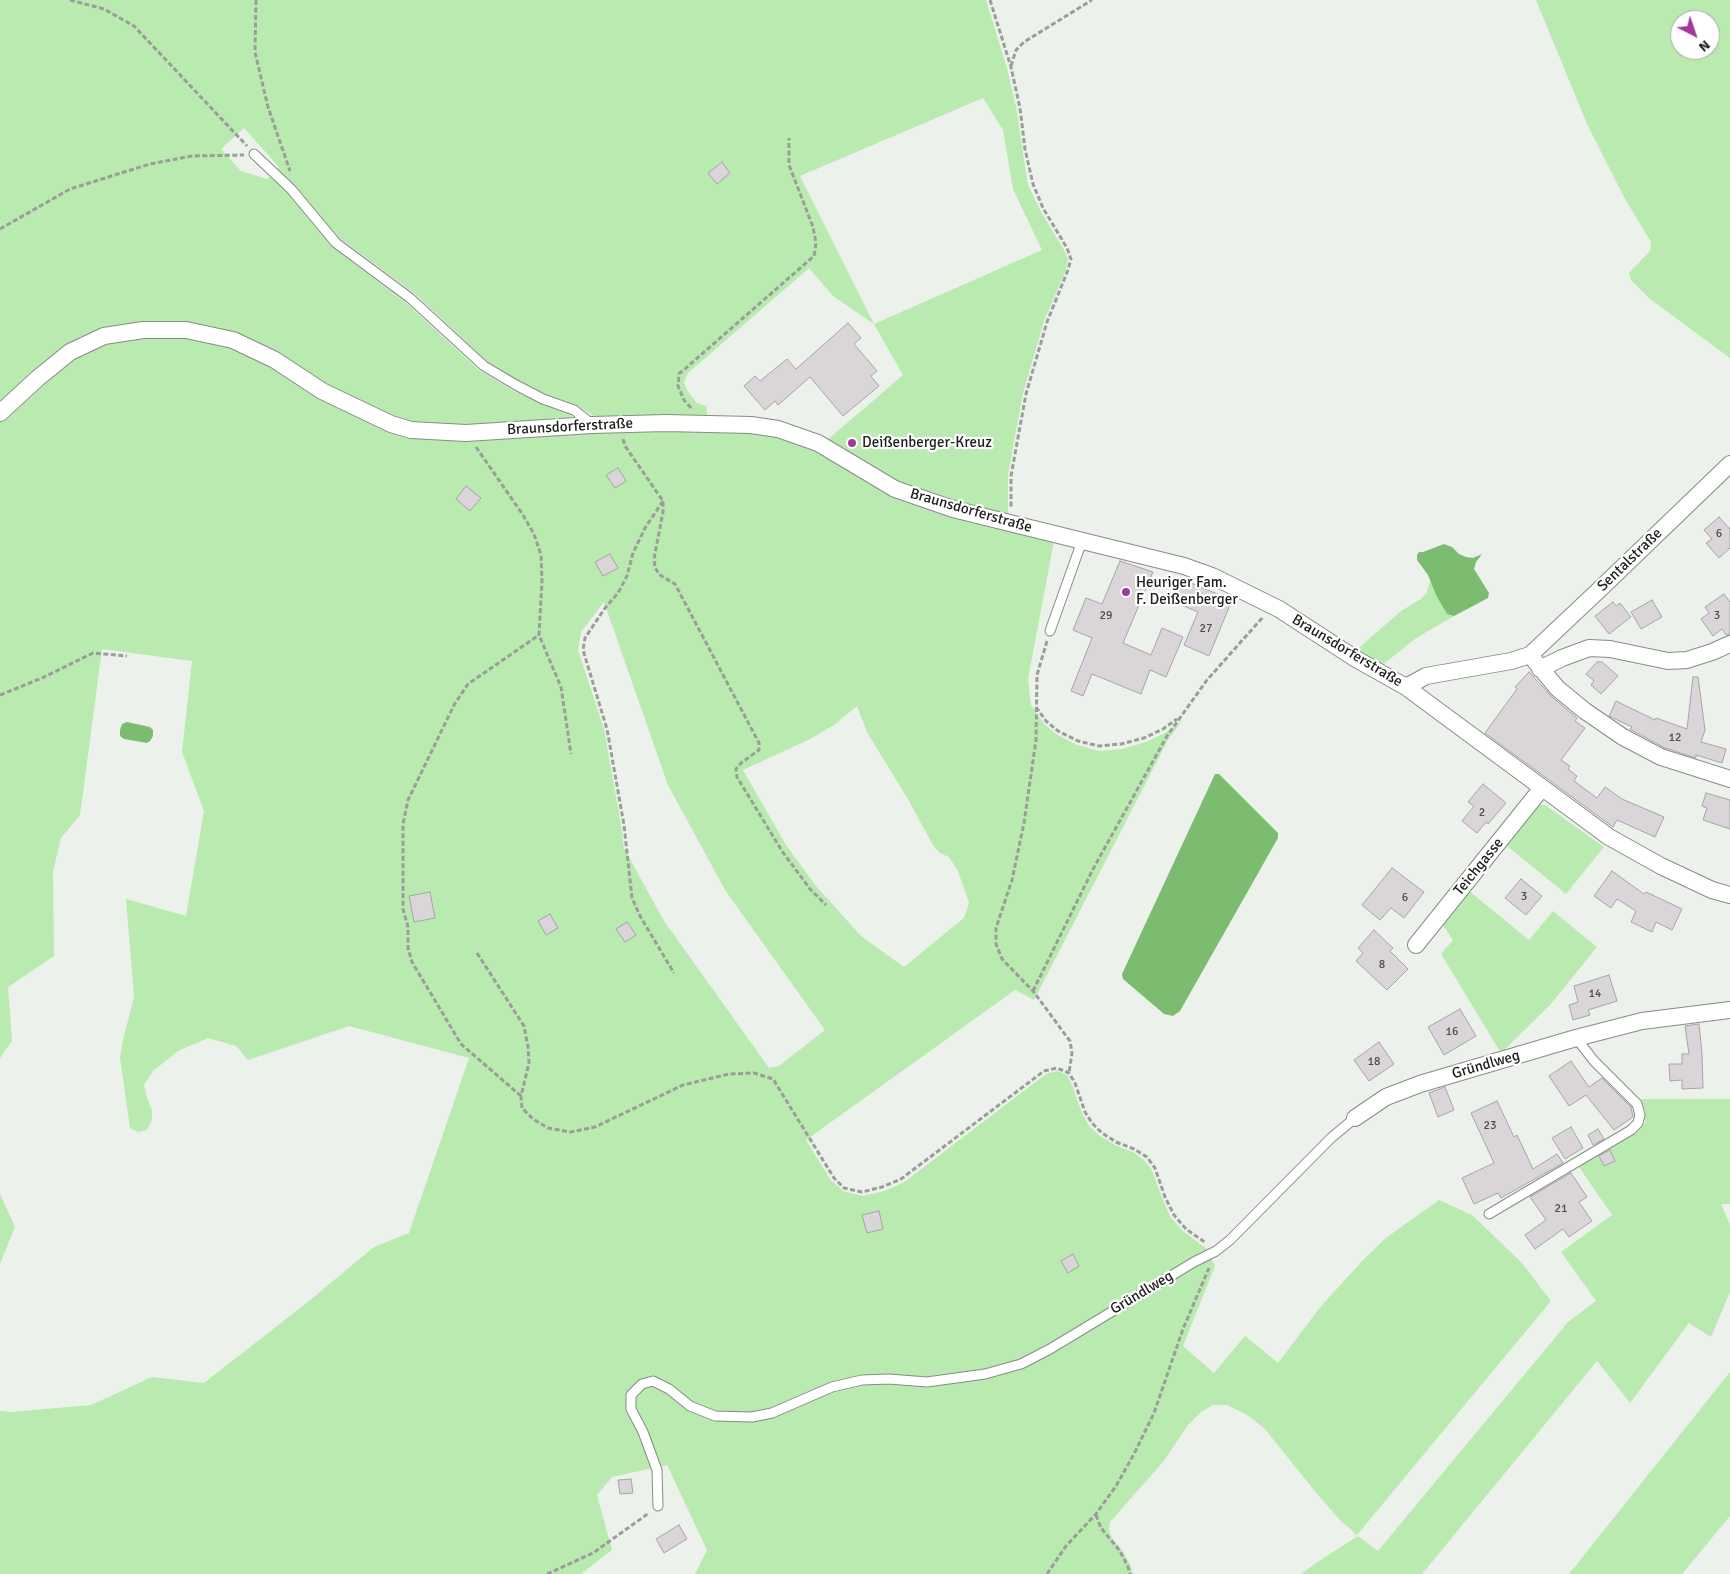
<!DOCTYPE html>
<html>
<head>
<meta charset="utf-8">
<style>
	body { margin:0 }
	#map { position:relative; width:1730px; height:1574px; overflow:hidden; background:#ecf1eb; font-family:Signika,sans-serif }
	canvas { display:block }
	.north { position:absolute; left:1670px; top:10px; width:50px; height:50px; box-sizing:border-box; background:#fff; border:1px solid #a5a5a4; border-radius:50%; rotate:139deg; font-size:14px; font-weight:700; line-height:20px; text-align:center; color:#1d1e1c }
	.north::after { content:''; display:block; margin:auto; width:18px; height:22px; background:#a1399b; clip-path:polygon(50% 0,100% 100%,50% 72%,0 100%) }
</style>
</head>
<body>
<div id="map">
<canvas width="1730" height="1574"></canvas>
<div class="north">N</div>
</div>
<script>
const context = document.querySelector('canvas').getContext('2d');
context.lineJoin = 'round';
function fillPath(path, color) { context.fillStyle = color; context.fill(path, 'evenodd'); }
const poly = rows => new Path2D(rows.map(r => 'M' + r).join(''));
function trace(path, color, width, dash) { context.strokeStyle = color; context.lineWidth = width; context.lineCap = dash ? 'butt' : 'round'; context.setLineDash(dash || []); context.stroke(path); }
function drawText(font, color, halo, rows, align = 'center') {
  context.font = font + ' Signika,sans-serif'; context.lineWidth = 4.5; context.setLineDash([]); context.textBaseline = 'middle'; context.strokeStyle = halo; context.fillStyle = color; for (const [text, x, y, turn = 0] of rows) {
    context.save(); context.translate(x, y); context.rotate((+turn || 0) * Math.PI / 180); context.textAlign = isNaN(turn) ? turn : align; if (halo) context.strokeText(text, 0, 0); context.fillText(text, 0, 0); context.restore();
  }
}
fillPath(poly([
	[0,0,986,0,1007,68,1016,107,1028,185,1040,210,1064,250,1068,259,1066,270,1044,321,1023,393,1008,475,1008,509,1009,518,954,504,896,484,826,441,903,375,874,324,833,296,809,268,688,373,684,382,688,392,697,403,706,406,708,418,597,418,576,405,545,394,519,381,488,362,414,293,341,239,332,247,406,303,480,371,514,391,571,415,572,418,570,421,465,426,432,426,412,424,392,418,367,406,364,417,388,429,410,435,466,438,593,430,751,430,778,435,822,452,892,495,951,515,1054,541,1028,679,1031,705,1044,724,1056,734,1077,745,1099,751,1122,749,1146,742,1165,733,1183,720,1169,738,1034,1000,1015,990,806,1140,830,1179,843,1191,863,1196,884,1191,903,1183,1046,1074,1057,1071,1067,1075,1072,1085,1082,1113,1089,1126,1100,1136,1115,1145,1133,1152,1144,1160,1152,1170,1162,1198,1171,1218,1184,1232,1207,1249,1215,1266,1183,1346,1214,1373,1245,1336,1278,1363,1322,1305,1364,1259,1387,1237,1439,1200,1472,1215,1521,1262,1551,1301,1357,1535,1341,1521,1318,1495,1264,1428,1246,1414,1227,1405,1213,1405,1201,1412,1188,1425,1163,1462,1110,1522,1109,1529,1111,1537,1121,1549,1131,1566,1133,1574,695,1574,707,1550,667,1465,612,1477,597,1495,612,1550,581,1574,0,1574,0,1411,11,1412,91,1405,152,1377,204,1383,309,1301,374,1247,409,1233,469,1058,349,1026,248,1060,236,1046,208,1038,178,1051,153,1071,144,1085,147,1098,152,1110,152,1120,147,1130,138,1132,130,1128,120,1057,123,1040,134,997,126,899,186,916,204,811,182,752,192,661,102,649,80,815,61,838,53,871,54,956,8,987,12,1041,0,1058],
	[983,98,1003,130,1013,189,1042,250,874,324,800,176],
	[244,128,279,167,267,179,241,171,221,149],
	[604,602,668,785,725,890,825,1030,779,1066,769,1068,664,921,624,848,621,825,604,729,578,650,581,632],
	[857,706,867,732,909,801,934,847,940,853,949,857,958,871,969,903,964,918,904,967,861,936,816,886,786,845,743,770,810,739,834,725],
	[1536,0,1730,0,1730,358,1650,299,1631,280,1629,273,1650,251,1651,242,1624,197,1587,124],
	[1680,20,1710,20,1710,50,1680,50],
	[1430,581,1447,614,1454,616,1416,638,1380,667,1354,652,1401,611,1421,599,1427,592],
	[1538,805,1545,805,1604,847,1566,894,1506,845],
	[1469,891,1529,940,1553,911,1597,947,1550,1005,1501,1053,1441,954,1453,940,1443,925],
	[1641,1099,1730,1099,1730,1204,1721,1204,1730,1225,1730,1292,1711,1337,1689,1323,1630,1403,1597,1361,1422,1574,1301,1574,1316,1563,1358,1536,1378,1551,1568,1322,1596,1301,1561,1252,1612,1215,1579,1167,1638,1132,1645,1123,1645,1111],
	[0,1194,15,1227,0,1264],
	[1730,1372,1730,1516,1682,1574,1569,1574]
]), '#b9eaaf');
fillPath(poly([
	[1444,544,1452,547,1459,554,1466,557,1473,558,1482,554,1476,562,1474,569,1489,593,1488,598,1454,616,1447,614,1436,595,1428,575,1417,560,1417,555,1419,552,1423,552],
	[127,722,150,727,153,730,153,736,150,741,147,743,124,739,120,736,120,730,122,724],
	[1215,774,1219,774,1278,833,1278,838,1180,1011,1173,1016,1164,1014,1123,979,1122,974]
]), '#7cbc70');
const building = poly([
	[722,162,730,173,717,184,708,173,722,162],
	[848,323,861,338,854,344,877,371,871,376,879,386,843,416,810,377,778,405,775,401,765,410,744,386,755,376,760,381,787,359,796,369,848,323],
	[618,468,626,481,615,488,606,475,618,468],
	[466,486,481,498,470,511,456,499,466,486],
	[1719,517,1730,529,1730,548,1719,558,1706,543,1712,539,1704,530,1719,517],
	[610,554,618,568,603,576,595,562,610,554],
	[1120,561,1153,572,1123,643,1151,655,1162,628,1183,637,1166,677,1150,670,1141,694,1092,674,1083,696,1071,691,1092,638,1073,630,1086,598,1102,604,1120,561],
	[1181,579,1232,600,1209,656,1184,645,1198,612,1172,601,1181,579],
	[1724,594,1730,602,1730,634,1726,635,1722,629,1713,636,1701,619,1709,613,1705,607,1724,594],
	[1652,600,1662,617,1641,629,1631,612,1652,600],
	[1613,602,1616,606,1620,603,1631,617,1609,634,1595,616,1613,602],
	[1597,662,1602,662,1618,676,1601,694,1591,685,1594,681,1586,674,1597,662],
	[1529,672,1551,696,1577,718,1575,721,1585,728,1561,760,1570,766,1568,769,1577,776,1574,781,1597,798,1605,787,1622,799,1664,817,1655,837,1617,820,1613,827,1485,733,1517,689,1515,687,1529,672],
	[1693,677,1698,677,1705,730,1701,742,1726,749,1722,763,1696,755,1696,758,1665,748,1630,729,1632,727,1609,716,1616,701,1655,720,1656,718,1687,729,1693,677],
	[1483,784,1506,803,1488,824,1486,822,1477,833,1462,821,1474,806,1468,802,1483,784],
	[1706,793,1730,800,1730,829,1703,820,1707,808,1702,806,1706,793],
	[1392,868,1424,892,1404,918,1391,908,1380,920,1362,905,1392,868],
	[1612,871,1644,894,1646,892,1682,909,1672,930,1656,922,1652,932,1631,922,1636,911,1617,899,1611,908,1594,896,1612,871],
	[1521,879,1542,896,1526,915,1505,898,1521,879],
	[430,892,435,918,414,922,409,896,430,892],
	[550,914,558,928,546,935,538,921,550,914],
	[627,922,636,935,625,942,616,929,627,922],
	[1374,930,1393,948,1390,951,1408,969,1387,990,1356,961,1363,953,1358,948,1374,930],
	[1609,975,1617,1001,1588,1010,1590,1015,1573,1020,1569,1005,1578,1002,1574,986,1609,975],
	[1460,1009,1476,1036,1444,1055,1428,1027,1460,1009],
	[1699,1024,1702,1054,1703,1088,1682,1089,1682,1080,1670,1081,1669,1064,1682,1064,1682,1054,1689,1054,1685,1026,1699,1024],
	[1379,1042,1394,1064,1369,1081,1354,1060,1379,1042],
	[1571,1061,1589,1087,1602,1078,1631,1107,1633,1117,1614,1130,1586,1095,1569,1106,1549,1076,1571,1061],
	[1445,1087,1454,1110,1438,1117,1429,1093,1445,1087],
	[1497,1101,1514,1137,1517,1135,1533,1169,1557,1154,1563,1163,1501,1198,1498,1193,1474,1204,1462,1178,1494,1163,1471,1113,1497,1101],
	[1571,1127,1583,1148,1565,1159,1552,1138,1571,1127],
	[1598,1129,1604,1139,1593,1145,1588,1135,1598,1129],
	[1610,1150,1615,1161,1604,1166,1599,1156,1610,1150],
	[1571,1173,1587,1197,1579,1202,1592,1221,1569,1237,1563,1229,1535,1249,1525,1235,1546,1220,1530,1197,1571,1173],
	[879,1211,883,1229,867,1233,862,1215,879,1211],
	[1073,1254,1079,1266,1068,1273,1061,1261,1073,1254],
	[631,1479,633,1493,620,1494,618,1480,631,1479],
	[679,1525,687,1539,664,1553,656,1539,679,1525]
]);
fillPath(building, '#dad5d9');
trace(building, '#a8a3a7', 1);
const lane = poly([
	[254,154,291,189,336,243,410,298,484,366,516,385,543,399,574,410,592,424],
	[1050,631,1082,541],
	[1489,1214,1631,1130,1638,1123,1640,1115,1637,1104,1594,1061,1576,1038],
	[658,1506,657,1470,643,1432,631,1409,631,1395,642,1384,653,1381,669,1389,690,1406,715,1416,752,1417,772,1413,832,1387,862,1380,889,1379,927,1382,985,1374,1021,1364,1050,1349,1194,1262,1216,1251,1230,1240,1331,1138,1355,1118]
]);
const street = poly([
	[0,413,38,378,70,352,104,336,143,330,186,330,233,340,275,360,322,391,391,424,411,430,466,433,592,425,666,423,751,425,778,429,818,443,895,489,953,509,1184,566,1212,576,1279,609,1356,659,1406,687,1609,837,1661,866,1712,890,1730,895],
	[1530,655,1557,688,1585,711,1623,737,1661,757,1730,779],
	[1540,669,1562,658,1589,648,1610,649,1668,661,1687,660,1712,652,1730,644],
	[1406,687,1426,676,1511,661,1530,655,1599,590,1730,464],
	[1416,945,1542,788],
	[1355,1118,1386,1097,1420,1084,1576,1038,1642,1021,1730,1010]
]);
trace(lane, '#888c87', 11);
trace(street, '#888c87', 18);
trace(poly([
	[70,0,104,9,134,26,247,146],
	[256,0,255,52,268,107,290,171],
	[990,0,1011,67,1020,108,1025,149,1033,184,1043,208,1067,248,1071,259,1068,270,1047,322,1026,394,1011,476,1011,507],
	[1011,66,1016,50,1024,42,1092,0],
	[0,229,70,189,150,164,192,156,244,155],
	[691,408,684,400,678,386,679,374,814,256,816,243,813,227,789,165,789,138],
	[623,439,625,446,663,501,663,512,654,559,655,568,660,575,675,584,759,743,759,750,741,763,736,769,737,777,782,851,810,889,826,905],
	[476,447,523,515,534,534,541,555,542,581,539,635,561,687,571,754],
	[663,501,645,528,633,553,627,576,618,593,605,608,585,638,583,650,607,729,624,825,632,898,640,916,674,973],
	[1047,641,1037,675,1036,740,1024,823,1012,880,996,928,996,944,1002,959,1033,991,1070,1041,1072,1053,1069,1073],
	[0,695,42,678,93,653,127,656],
	[1036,707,1046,721,1058,731,1078,741,1099,746,1121,744,1144,738,1163,729,1177,719],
	[477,953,524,1026,528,1047,529,1063,521,1096,522,1108,533,1119,548,1128,570,1132,595,1127,683,1085,729,1074,754,1073,773,1079,834,1178,844,1188,862,1192,882,1187,901,1179,1044,1071,1057,1068,1069,1073,1075,1083,1085,1112,1092,1123,1102,1133,1116,1142,1134,1149,1147,1157,1155,1168,1165,1197,1174,1215,1186,1229,1206,1243],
	[1033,991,1093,869,1167,736,1207,680,1263,617],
	[521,1096,461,1044,412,962,408,948,408,927,403,909,403,824,408,800,454,705,468,684,539,635],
	[1096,1515,1101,1528,1120,1551,1128,1567,1130,1574],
	[547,1574,593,1553,649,1513],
	[1047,1574,1066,1546,1096,1514,1116,1486,1134,1454,1154,1413,1183,1329,1209,1268]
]), '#9a9e99', 3, [5, 2.5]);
trace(lane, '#fff', 9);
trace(street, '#fff', 16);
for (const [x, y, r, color] of [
	[852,443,5,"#a1399b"],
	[1126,592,5,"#a1399b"]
]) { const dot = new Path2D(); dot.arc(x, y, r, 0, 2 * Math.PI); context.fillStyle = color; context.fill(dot); trace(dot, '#fff', 2); }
drawText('12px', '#4c4c4b', null, [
	["6",1719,534],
	["29",1106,616],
	["3",1717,616],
	["27",1206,629],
	["12",1675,738],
	["2",1482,813],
	["3",1524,897],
	["6",1405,898],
	["8",1382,965],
	["14",1595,994],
	["16",1452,1032],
	["18",1374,1062],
	["23",1490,1126],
	["21",1561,1209]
]);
drawText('15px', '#1d1e1c', '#fff', [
	["Braunsdorferstraße",570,427,-3],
	["Braunsdorferstraße",971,511,16],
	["Sentalstraße",1630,560,-44],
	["Braunsdorferstraße",1347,651,31],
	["Teichgasse",1479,867,-51],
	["Gründlweg",1486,1065,-16],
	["Gründlweg",1142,1293,-31]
]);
drawText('15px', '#1d1e1c', '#fff', [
	["Deißenberger-Kreuz",862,443],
	["Heuriger Fam.",1136,583],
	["F. Deißenberger",1136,600]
], 'left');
</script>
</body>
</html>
